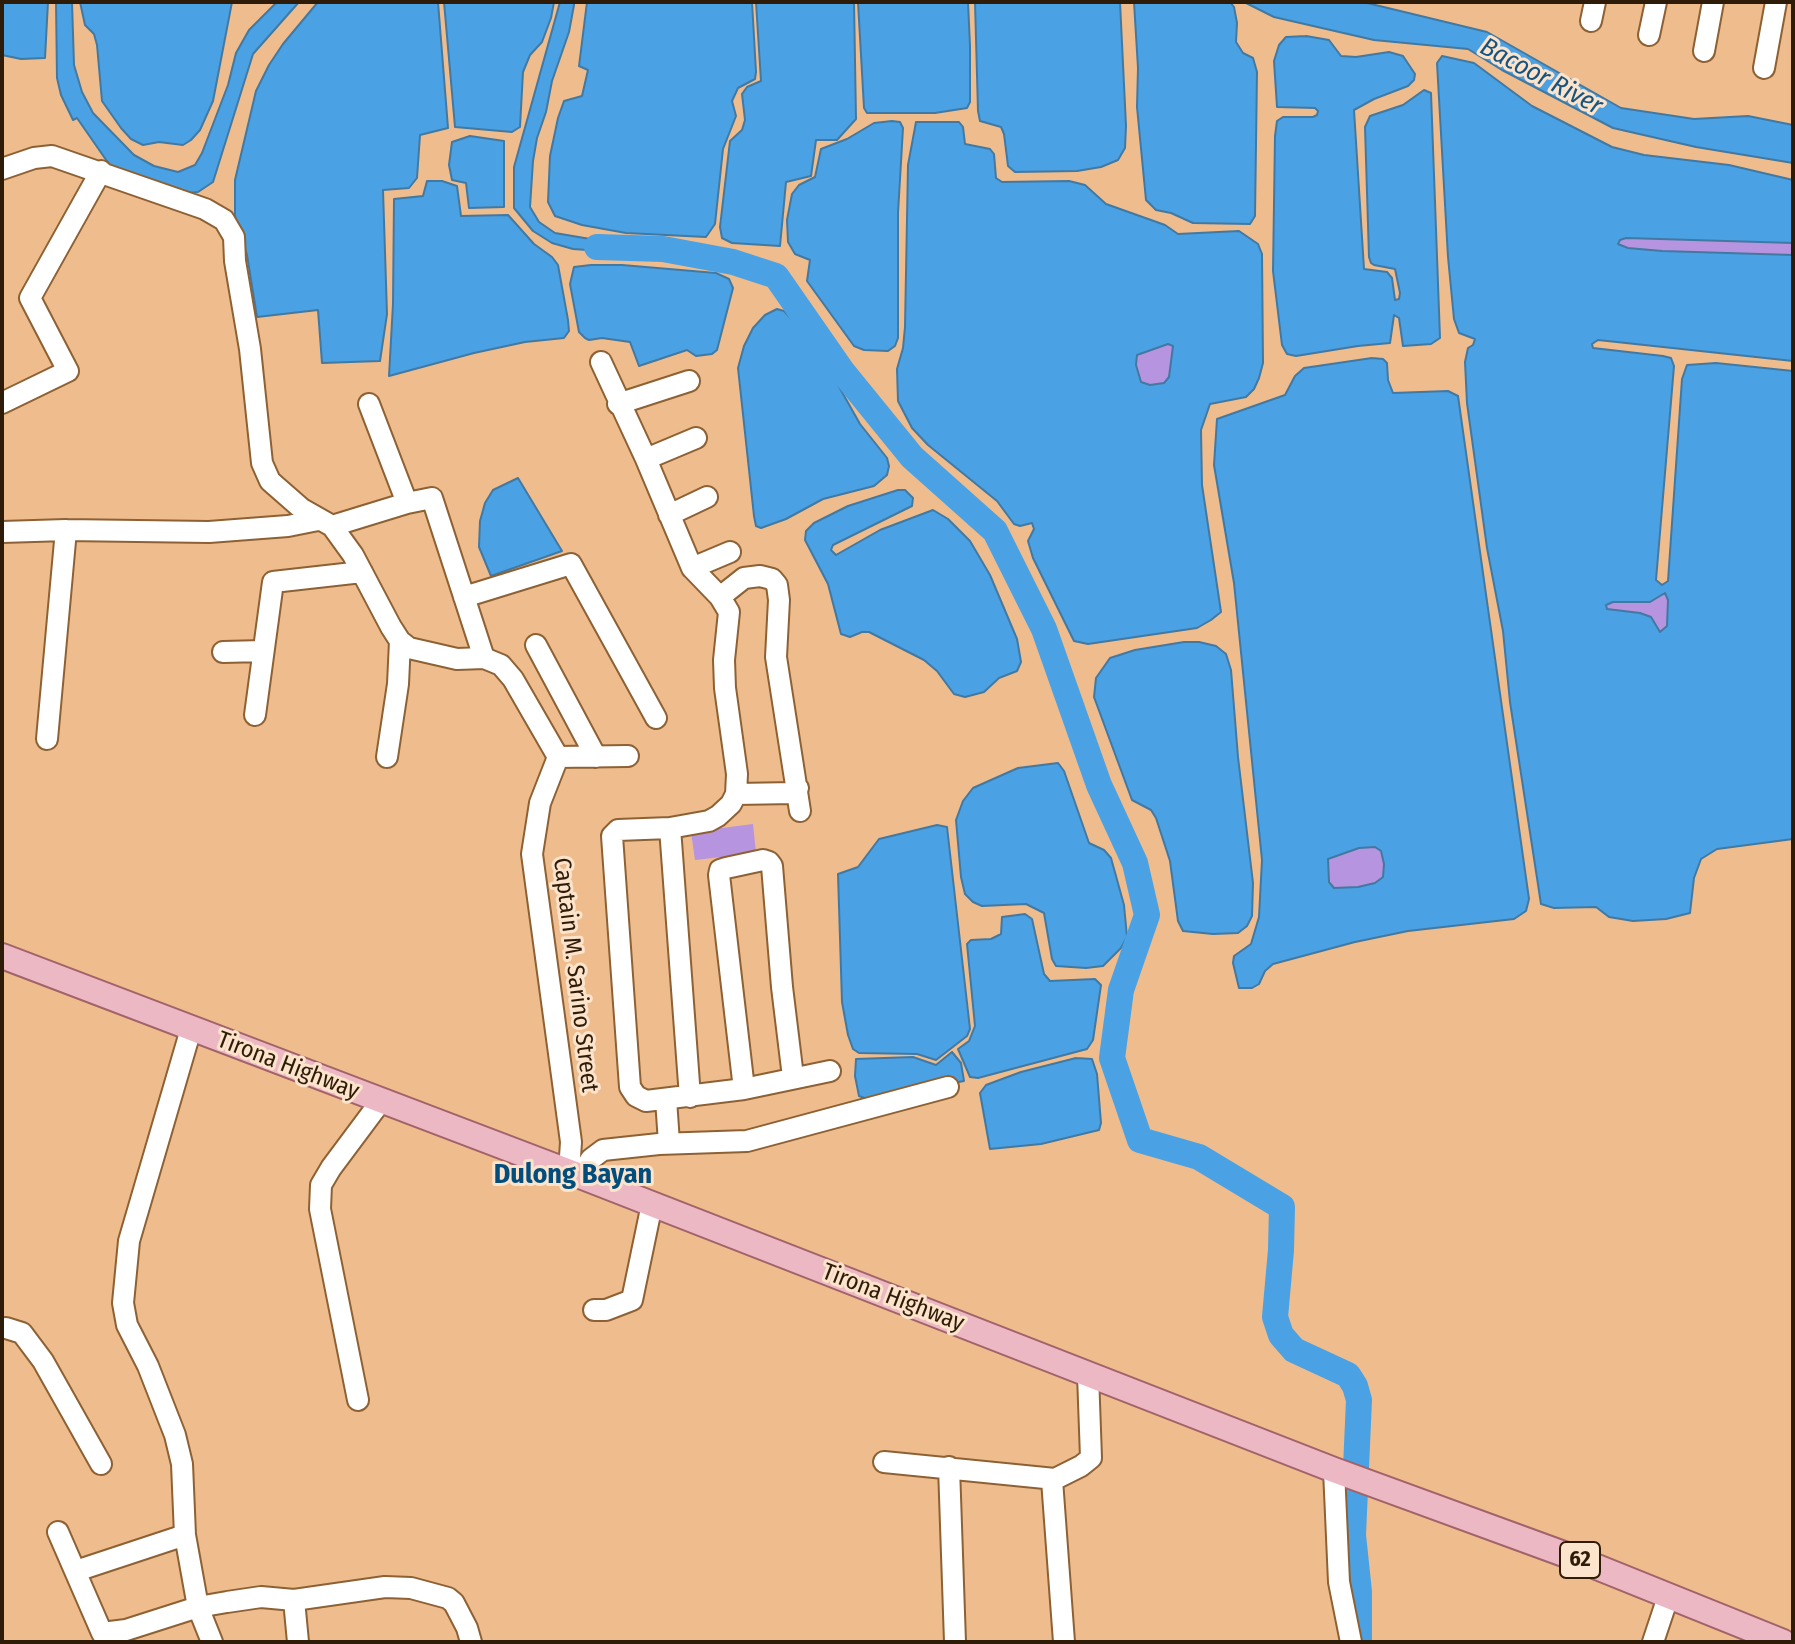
<!DOCTYPE html>
<html>
<head>
<meta charset="utf-8">
<style>
	body { margin:0 }
	#map { position:relative; width:1795px; height:1644px; overflow:hidden; background:#eebc8d; font-family:"Fira Sans Condensed",sans-serif }
	canvas { display:block }
	.frame { position:absolute; inset:0; border:4px solid #2e1c09; pointer-events:none }
</style>
</head>
<body>
<div id="map">
<canvas width="1795" height="1644"></canvas>
<div class="frame"></div>
</div>
<script>
const context = document.querySelector('canvas').getContext('2d');
context.lineJoin = 'round';
function fillPath(path, color) { context.fillStyle = color; context.fill(path, 'evenodd'); }
const poly = rows => new Path2D(rows.map(r => 'M' + r).join(''));
function trace(path, color, width, dash) { context.strokeStyle = color; context.lineWidth = width; context.lineCap = dash ? 'butt' : 'round'; context.setLineDash(dash || []); context.stroke(path); }
function drawText(font, color, halo, rows, align = 'center') {
  context.font = font + ' "Fira Sans Condensed",sans-serif'; context.lineWidth = 6; context.setLineDash([]); context.textBaseline = 'middle'; context.strokeStyle = halo; context.fillStyle = color; for (const [text, x, y, turn = 0] of rows) {
    context.save(); context.translate(x, y); context.rotate((+turn || 0) * Math.PI / 180); context.textAlign = isNaN(turn) ? turn : align; if (halo) context.strokeText(text, 0, 0); context.fillText(text, 0, 0); context.restore();
  }
}
fillPath(poly([
	[1626,238,1793,243,1793,255,1662,251,1628,248,1618,245,1620,240],
	[1168,344,1173,346,1169,377,1164,383,1150,385,1141,382,1136,365,1137,355],
	[1665,593,1668,600,1667,627,1659,633,1655,627,1618,611,1607,609,1606,605,1613,602,1650,602],
	[753,824,756,853,695,860,691,832],
	[1375,847,1380,851,1384,864,1383,877,1375,883,1358,887,1334,889,1329,882,1328,859,1359,848]
]), '#b694df');
const water = poly([
	[2,2,48,2,45,58,21,59,2,55,2,2],
	[56,2,72,2,74,65,82,92,93,113,134,155,154,166,178,172,195,165,202,153,228,85,236,53,249,30,277,2,299,2,253,54,213,182,198,192,187,193,111,167,77,118,73,120,61,95,57,78,56,2],
	[80,2,232,2,213,101,200,130,191,140,183,145,159,142,143,145,131,139,121,128,102,101,97,45,94,34,85,25,80,2],
	[318,2,438,2,448,128,420,135,417,178,409,188,383,190,387,314,380,361,322,363,318,310,257,317,247,255,235,216,235,180,256,91,269,65,283,44,318,2],
	[444,2,554,2,551,18,542,42,530,55,523,72,520,127,512,132,455,127,444,2],
	[560,2,574,2,574,5,569,32,552,81,546,112,537,138,533,161,530,207,539,222,555,233,602,241,632,242,631,253,573,249,552,243,533,231,514,208,514,167,560,2],
	[587,2,752,2,756,72,755,79,738,88,732,101,736,116,723,149,715,224,706,237,626,233,582,225,555,216,548,202,550,156,558,118,564,101,582,96,588,70,579,66,587,2],
	[756,2,854,2,856,119,837,140,816,140,811,176,786,182,780,246,732,243,722,238,720,227,730,141,742,130,745,120,742,94,747,87,761,81,756,2],
	[858,2,968,2,970,46,970,102,967,108,935,113,867,113,864,108,858,2],
	[975,2,1120,2,1126,126,1125,148,1118,160,1101,167,1077,171,1015,172,1008,166,1004,134,1001,127,980,121,978,111,975,2],
	[1134,2,1230,2,1234,7,1237,23,1236,42,1243,53,1253,58,1257,72,1255,216,1250,224,1193,223,1171,213,1156,210,1146,200,1137,107,1138,68,1134,2],
	[1244,2,1363,2,1487,32,1621,108,1694,119,1748,116,1793,125,1793,163,1696,147,1613,128,1502,70,1468,49,1374,40,1274,17,1244,2],
	[1306,36,1329,40,1341,56,1356,57,1389,52,1403,56,1415,74,1414,80,1408,86,1374,99,1354,110,1364,269,1387,272,1392,278,1395,300,1399,299,1400,293,1395,269,1374,265,1371,263,1369,257,1365,127,1370,116,1403,105,1424,90,1431,93,1440,338,1431,344,1403,346,1399,318,1394,315,1390,343,1358,346,1296,356,1287,354,1282,345,1273,271,1275,136,1277,121,1283,117,1313,117,1317,115,1318,111,1315,108,1277,107,1274,61,1279,45,1286,37,1306,36],
	[1442,56,1474,63,1532,106,1612,147,1644,155,1729,165,1793,180,1793,243,1626,238,1620,240,1618,244,1628,248,1662,251,1793,255,1793,361,1598,340,1592,344,1593,348,1663,356,1671,358,1674,366,1656,580,1662,585,1668,581,1682,379,1687,365,1716,363,1793,371,1793,839,1717,849,1701,859,1694,878,1690,913,1666,919,1633,921,1609,917,1596,907,1554,908,1541,904,1510,702,1503,631,1487,548,1467,403,1465,362,1468,348,1473,345,1475,339,1459,333,1454,319,1448,257,1437,63,1442,56],
	[1665,593,1668,600,1667,626,1660,632,1651,617,1640,613,1607,609,1606,605,1613,602,1650,602,1665,593],
	[892,121,900,122,903,128,898,213,898,338,895,346,888,351,864,350,854,346,807,281,810,260,795,254,788,242,787,220,792,194,799,185,815,177,821,149,847,139,874,123,892,121],
	[916,122,959,122,963,127,965,144,990,149,994,154,996,178,1002,182,1069,181,1085,185,1106,204,1165,225,1178,234,1239,231,1258,244,1262,254,1263,363,1259,378,1254,389,1246,397,1210,404,1201,430,1202,485,1221,612,1211,620,1197,628,1088,644,1074,641,1033,558,1028,541,1034,529,1032,523,1020,526,1014,524,997,501,928,445,912,428,898,401,897,369,903,348,905,327,908,165,916,122],
	[1168,344,1173,346,1169,377,1164,383,1150,385,1141,382,1136,365,1137,355,1168,344],
	[470,136,504,141,504,207,469,208,466,183,452,180,449,165,452,142,470,136],
	[427,181,442,181,457,186,461,216,508,215,534,244,552,257,558,265,568,320,569,331,564,338,525,342,474,353,389,376,393,304,394,199,423,196,427,181],
	[591,265,622,265,716,273,729,279,733,288,717,350,712,354,696,356,687,350,639,366,630,342,602,338,589,340,585,338,579,332,570,284,574,267,591,265],
	[777,309,784,311,815,344,860,424,887,458,889,466,887,475,874,486,823,499,786,519,761,528,756,526,754,516,738,368,744,346,753,328,765,315,777,309],
	[1372,358,1383,359,1387,363,1388,380,1393,393,1448,391,1458,396,1529,899,1526,911,1514,919,1408,931,1355,942,1273,964,1265,971,1259,984,1252,988,1239,988,1233,963,1234,956,1251,944,1259,917,1262,860,1234,583,1214,465,1217,419,1285,395,1295,376,1304,368,1372,358],
	[1375,847,1381,851,1384,864,1383,877,1375,883,1358,887,1334,888,1329,882,1328,859,1359,848,1375,847],
	[518,478,562,551,491,576,479,547,480,521,485,503,493,490,518,478],
	[898,490,905,490,913,498,912,506,833,545,831,550,836,555,880,530,933,510,948,519,970,541,990,575,1017,639,1021,662,1017,671,999,678,984,692,965,697,954,694,937,671,924,660,869,632,862,632,850,637,841,634,828,584,805,540,806,531,814,523,848,506,898,490],
	[1184,642,1199,642,1216,646,1226,654,1231,670,1238,757,1253,883,1252,916,1247,926,1238,933,1213,934,1183,931,1178,921,1170,861,1156,818,1151,810,1132,800,1094,697,1096,678,1110,658,1135,650,1184,642],
	[1058,763,1064,771,1089,843,1104,850,1111,858,1124,905,1127,937,1121,948,1103,966,1086,968,1056,966,1052,959,1044,913,1026,904,982,906,973,902,965,894,961,877,956,820,963,801,973,788,1018,768,1058,763],
	[937,825,947,827,970,1029,967,1036,936,1060,917,1054,859,1053,853,1049,848,1035,842,1002,838,874,858,867,879,839,937,825],
	[1025,914,1032,919,1044,974,1050,981,1095,979,1101,985,1093,1040,1087,1049,978,1078,970,1077,958,1049,969,1041,975,1026,967,944,971,940,991,939,1001,934,1002,917,1025,914],
	[952,1052,961,1063,964,1081,867,1099,859,1096,855,1076,856,1059,913,1057,936,1065,952,1052],
	[1076,1058,1092,1059,1097,1074,1101,1123,1099,1130,1041,1144,990,1149,980,1093,986,1085,1021,1072,1076,1058]
]);
fillPath(water, '#4aa1e4');
trace(water, '#4279a2', 2);
trace(poly([
	[597,247,663,249,733,262,776,276,842,371,912,457,995,531,1044,629,1099,785,1135,863,1147,915,1121,990,1112,1058,1140,1140,1199,1157,1282,1207,1281,1250,1275,1317,1281,1335,1294,1350,1348,1375,1355,1386,1359,1400,1353,1535,1359,1592,1359,1642]
]), '#4aa1e4', 26);
const minor = poly([
	[1591,21,1595,2],
	[1649,35,1656,2],
	[1704,51,1713,2],
	[1764,68,1776,2],
	[2,169,34,158,52,156,205,209,224,220,234,237,235,261,250,349,262,463,270,481,302,509,332,526,353,555,391,627,400,641,409,648,457,659,484,658,501,665,513,679,558,757],
	[601,362,646,459,692,568,720,597,729,612,724,660,725,688,737,774,736,794,731,804,718,816,709,821,670,828,618,830,612,836,630,1087,636,1096,646,1101,744,1089,830,1071],
	[2,403,68,371,30,298,101,171],
	[369,404,407,503],
	[618,404,689,381],
	[646,459,696,438],
	[669,515,707,497],
	[332,526,407,503,432,498,484,658],
	[2,532,66,530,209,532,288,526,318,520],
	[692,568,730,552],
	[464,597,571,564,656,718],
	[720,597,744,578,760,576,772,579,777,585,779,600,776,657,800,811],
	[536,645,596,757],
	[223,652,263,651],
	[255,715,273,582,362,572],
	[47,739,66,530],
	[387,757,398,684,400,641],
	[558,757,540,803,532,854,571,1142,569,1172],
	[558,757,628,756],
	[736,794,794,793,798,788],
	[670,828,690,1097],
	[191,1029,129,1241,123,1303,127,1325,148,1366,175,1435,182,1464,185,1535,198,1607,212,1642],
	[744,1089,719,875,720,870,726,868,763,860,769,862,772,866,782,987,793,1077],
	[666,1099,669,1143],
	[580,1176,591,1159,603,1150,659,1144,747,1141,948,1087],
	[594,1310,606,1310,632,1300,652,1204],
	[6,1328,22,1333,43,1361,101,1464],
	[358,1400,320,1209,321,1185,331,1168,381,1101],
	[884,1462,1055,1479,1081,1466,1091,1458,1088,1374],
	[949,1467,955,1642],
	[1334,1470,1339,1582,1351,1642],
	[1052,1480,1064,1642],
	[58,1532,102,1633,126,1630,198,1607,227,1602,261,1597,294,1600,385,1587,411,1588,448,1598,454,1603,467,1628,471,1642],
	[76,1571,185,1535],
	[294,1600,298,1642],
	[1653,1642,1668,1597]
]);
const major = poly([
	[2,956,575,1174,1334,1470,1572,1557,1783,1642]
]);
trace(minor, '#8d6134', 24);
trace(major, '#a26269', 28);
trace(minor, '#fff', 20);
trace(major, '#ecb8c4', 24);
for (const [x, y, w] of [
	[1580,1560,40]
]) { const box = new Path2D(); box.roundRect(x - w / 2, y - 18, w, 36, 6); context.fillStyle = '#fce3cb'; context.fill(box); trace(box, '#2e1c09', 2); }
drawText('bold 22px', '#2e1c09', null, [
	["62",1580,1560]
]);
drawText('24px', '#2e1c09', '#fce3cb', [
	["Captain M. Sarino Street",575,975,83],
	["Tirona Highway",288,1066,21],
	["Tirona Highway",893,1298,21]
]);
drawText('italic 26px', '#155481', '#fce3cb', [
	["Bacoor River",1541,77,28]
]);
drawText('bold 28px', '#024d7b', '#fce3cb', [
	["Dulong Bayan",573,1175]
]);
</script>
</body>
</html>
